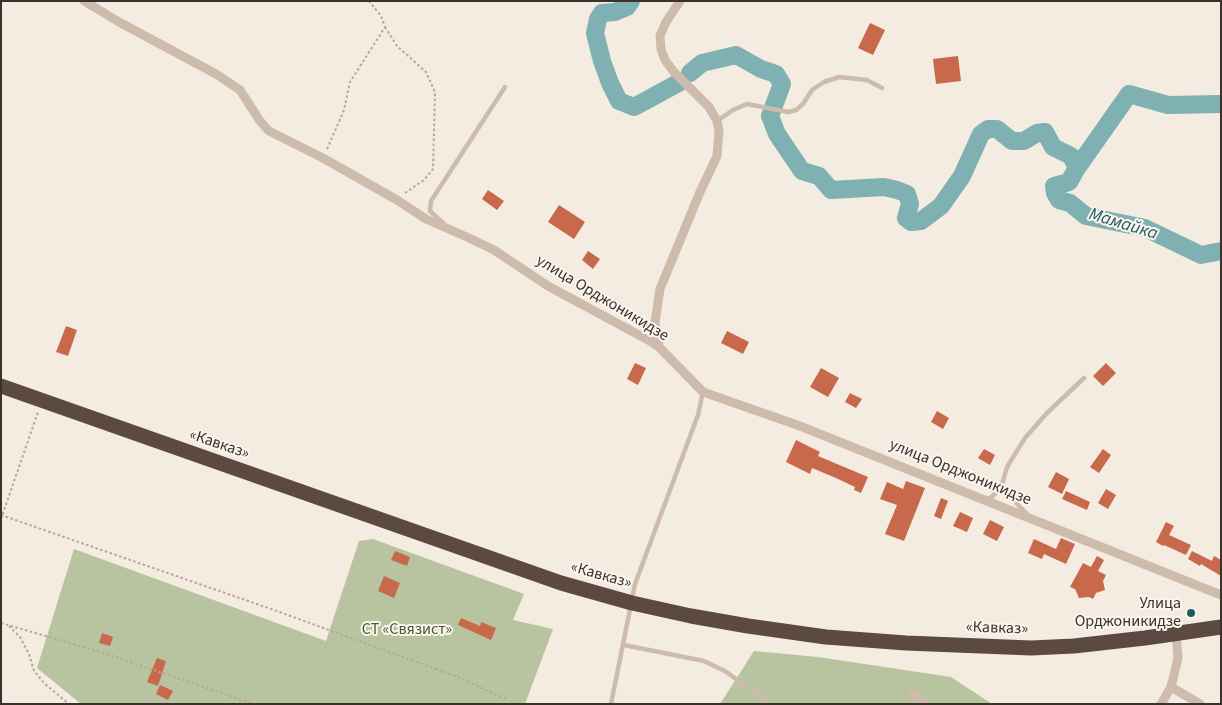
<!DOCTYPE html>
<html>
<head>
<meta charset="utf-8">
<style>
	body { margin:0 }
	#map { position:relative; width:1222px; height:705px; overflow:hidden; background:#f4ebe1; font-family:"Source Sans 3",sans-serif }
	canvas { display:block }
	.frame { position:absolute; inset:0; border:2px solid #3b302b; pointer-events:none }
</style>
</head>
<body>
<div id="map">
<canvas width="1222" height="705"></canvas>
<div class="frame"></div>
</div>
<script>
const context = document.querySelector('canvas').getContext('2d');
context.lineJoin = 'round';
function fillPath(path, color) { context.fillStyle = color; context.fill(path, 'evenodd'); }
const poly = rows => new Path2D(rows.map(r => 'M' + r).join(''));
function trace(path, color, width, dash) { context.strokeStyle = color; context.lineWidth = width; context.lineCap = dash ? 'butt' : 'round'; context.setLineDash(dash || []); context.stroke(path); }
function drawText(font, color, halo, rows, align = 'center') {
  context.font = font + ' "Source Sans 3",sans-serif'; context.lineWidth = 4; context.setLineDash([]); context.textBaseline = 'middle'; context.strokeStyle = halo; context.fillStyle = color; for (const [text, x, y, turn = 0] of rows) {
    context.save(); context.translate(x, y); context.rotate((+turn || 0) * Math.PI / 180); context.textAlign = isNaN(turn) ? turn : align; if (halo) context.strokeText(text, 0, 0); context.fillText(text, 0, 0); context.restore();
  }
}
fillPath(poly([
	[373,539,524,594,513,620,553,629,525,704,81,704,37,668,74,549,326,641,359,541],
	[754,651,818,657,951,677,992,704,720,704]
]), '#b8c4a0');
trace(poly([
	[631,1,627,7,615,12,602,13,598,19,595,33,602,61,610,83,619,101,634,107,680,82],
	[690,73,702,63,736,55,761,69,776,74,782,84,770,116,777,134,802,171,819,176,831,190,884,187,897,190,907,194,910,204,906,218,911,222,921,221,941,206,962,176,981,134,988,129,997,129,1012,141,1024,141,1037,133,1045,132,1053,147,1071,156,1077,168,1069,182,1054,186,1055,193,1059,200,1070,203,1086,216,1145,228,1201,255,1221,251],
	[1077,168,1129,94,1168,105,1221,104]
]), '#7fb0b2', 18);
fillPath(poly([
	[870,23,885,30,873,55,858,48],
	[958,56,961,81,936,84,933,59],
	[488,190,504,201,497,210,482,199],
	[559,205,585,222,574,239,548,222],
	[588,251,600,259,593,269,582,260],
	[66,326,77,330,68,356,56,352],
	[727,331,749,342,743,354,721,343],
	[635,363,646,368,638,385,627,379],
	[1106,363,1116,373,1103,386,1093,376],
	[821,368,839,378,828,397,810,387],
	[850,393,862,399,856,408,845,402],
	[937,411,949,418,943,429,931,422],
	[796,440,820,452,818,456,868,477,861,493,854,490,855,487,836,478,812,468,810,474,786,462],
	[984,449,995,455,990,465,978,458],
	[1103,449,1111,455,1099,473,1090,467],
	[1056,472,1069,479,1062,494,1048,487],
	[906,481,925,488,904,541,885,534,897,505,880,499,887,482,903,489],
	[1106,489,1116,495,1108,509,1098,503],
	[1066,491,1090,502,1087,510,1062,499],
	[941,498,948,501,941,519,934,516],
	[960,512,973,518,967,532,953,526],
	[990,520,1004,527,997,541,983,534],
	[1166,522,1174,526,1169,535,1191,545,1186,555,1164,545,1163,546,1156,542],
	[1061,538,1075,544,1066,564,1044,554,1042,559,1028,553,1034,539,1056,549],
	[395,551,410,557,407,566,391,560],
	[1192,551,1212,561,1214,556,1221,560,1221,576,1201,564,1200,566,1188,559],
	[1097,556,1104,560,1098,571,1106,575,1103,581,1105,590,1096,593,1093,599,1089,597,1079,598,1075,589,1070,587,1083,563,1091,567],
	[384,576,400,583,394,598,378,591],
	[461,618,480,626,481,622,496,628,491,640,458,625],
	[102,633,113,637,110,646,99,643],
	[157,658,166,661,158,686,147,682],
	[160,685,173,691,168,700,156,694]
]), '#c8694b');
trace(poly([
	[385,27,397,46,426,72,435,92,433,169,424,180,405,193],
	[327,149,344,110,350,82,385,27,381,16,369,1],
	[1,515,274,610,458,677,506,699],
	[1,519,38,412],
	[1,623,104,653,253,704],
	[9,626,20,637,29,654,34,671,45,684,69,704]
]), '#b9a596', 2, [2.5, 2.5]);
trace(poly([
	[717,121,733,110,747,104,788,112,796,110,803,104,812,90,824,82,839,77,867,80,882,88],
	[444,224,430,211,431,201,505,87],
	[987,501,1001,488],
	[1028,515,1001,488,1007,467,1025,438,1047,413,1084,378],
	[624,645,704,661,725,671,770,704],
	[611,704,635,584,698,415,703,392]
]), '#cdbbac', 4.5);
trace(poly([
	[84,1,119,22,216,74,240,90,260,121,269,131,323,158,397,200,426,219,469,238,494,250,548,286,650,341,659,347,703,392,800,426,1221,595],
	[659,347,655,322,660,289,700,192,717,156,719,131,717,121,709,107,674,72,665,60,661,49,660,36,666,22,680,1],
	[1171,687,1200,704],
	[913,694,926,704],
	[1161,704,1171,687,1178,658,1176,633]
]), '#cdbbac', 9);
trace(poly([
	[1,386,561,583,632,603,691,616,748,626,826,637,906,643,1031,648,1074,646,1145,638,1221,627]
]), '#5c4a42', 15);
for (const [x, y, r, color] of [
	[1191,613,5,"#1f5a5e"]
]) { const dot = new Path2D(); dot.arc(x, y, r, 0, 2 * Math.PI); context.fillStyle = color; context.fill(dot); trace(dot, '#fbf5ee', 2); }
drawText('16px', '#3b302b', '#fbf5ee', [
	["улица Орджоникидзе",602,299,31],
	["«Кавказ»",219,445,19],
	["улица Орджоникидзе",960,473,22],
	["«Кавказ»",601,576,16],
	["«Кавказ»",997,629,2]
]);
drawText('16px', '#3b302b', '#fbf5ee', [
	["Улица",1181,604],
	["Орджоникидзе",1181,622]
], 'right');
drawText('16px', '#4a5a2e', '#fbf5ee', [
	["СТ «Связист»",407,630]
]);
drawText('italic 18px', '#1f5a5e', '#fbf5ee', [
	["Мамайка",1123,225,17]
]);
</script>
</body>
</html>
